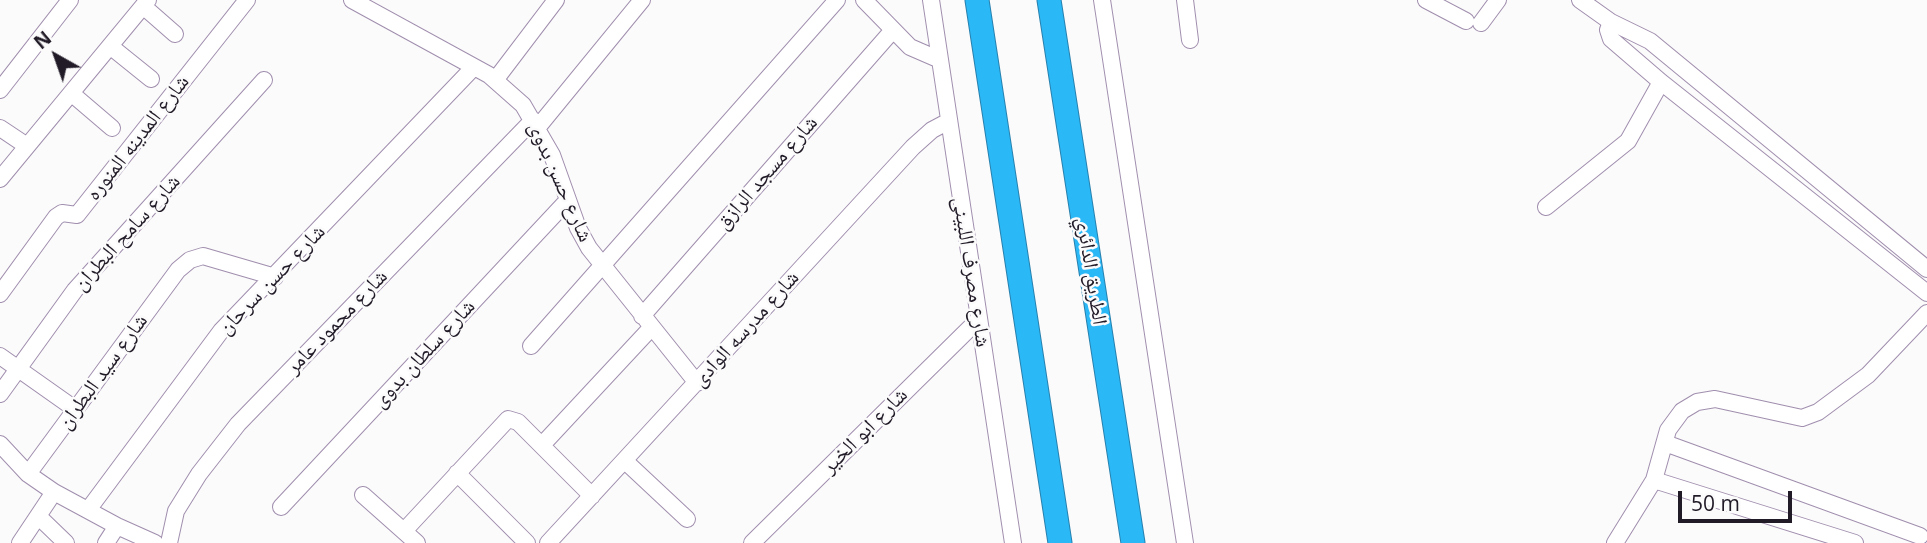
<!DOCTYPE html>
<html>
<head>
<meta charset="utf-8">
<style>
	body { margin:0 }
	#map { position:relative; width:1927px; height:543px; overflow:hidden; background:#fbfbfb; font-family:"Open Sans",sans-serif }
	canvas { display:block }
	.north { position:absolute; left:21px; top:21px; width:70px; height:70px; -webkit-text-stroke:5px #fbfbfb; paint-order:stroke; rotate:320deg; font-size:19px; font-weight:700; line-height:28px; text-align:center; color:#211a27 }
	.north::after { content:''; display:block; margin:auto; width:24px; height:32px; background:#211a27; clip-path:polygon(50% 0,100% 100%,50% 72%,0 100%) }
	.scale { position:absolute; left:1678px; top:491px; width:114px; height:32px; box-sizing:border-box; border:4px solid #211a27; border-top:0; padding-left:9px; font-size:21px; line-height:24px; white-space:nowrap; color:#211a27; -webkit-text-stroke:5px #fbfbfb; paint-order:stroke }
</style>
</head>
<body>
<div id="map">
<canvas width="1927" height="543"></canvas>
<div class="north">N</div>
<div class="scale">50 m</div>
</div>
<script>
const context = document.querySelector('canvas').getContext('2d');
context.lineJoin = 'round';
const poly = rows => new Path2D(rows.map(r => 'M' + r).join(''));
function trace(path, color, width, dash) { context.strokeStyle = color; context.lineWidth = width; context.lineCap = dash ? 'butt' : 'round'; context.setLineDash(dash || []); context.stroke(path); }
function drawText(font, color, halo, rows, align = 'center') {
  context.font = font + ' "Open Sans","Noto Naskh Arabic",sans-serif'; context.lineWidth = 5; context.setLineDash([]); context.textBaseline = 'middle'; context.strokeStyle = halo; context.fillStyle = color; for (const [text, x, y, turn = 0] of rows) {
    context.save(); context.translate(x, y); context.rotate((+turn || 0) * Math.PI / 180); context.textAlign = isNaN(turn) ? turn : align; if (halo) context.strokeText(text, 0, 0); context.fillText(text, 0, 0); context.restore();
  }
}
const minor = poly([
	[352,0,489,75,523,105,552,155,578,228,589,248,697,383],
	[864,0,910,47,940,60],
	[931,0,1013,543],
	[1102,0,1185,543],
	[1185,0,1190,40],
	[1426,0,1466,21],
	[1580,0,1611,22,1650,41,1927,269],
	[143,6,175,34],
	[1611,22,1608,30,1611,39,1661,82,1927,293],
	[1481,23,1498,0],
	[110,46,151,79],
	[496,79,556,0],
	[0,90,70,0],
	[71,93,112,128],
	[538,127,642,0],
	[0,128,27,146],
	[0,179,148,0],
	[1546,207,1628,141,1661,82],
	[0,294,56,217,62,213,77,215,247,0],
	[642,316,893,30],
	[531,346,837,0],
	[0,356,75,409],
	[0,394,75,290,264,80],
	[1665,443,1920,536],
	[0,444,28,474,54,492,117,526,155,543],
	[542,445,651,328],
	[625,461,687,519],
	[457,473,527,543],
	[28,474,178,270,190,260,203,256,275,277],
	[1654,480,1855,543],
	[363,495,417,543],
	[281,507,567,201],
	[88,510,221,331,474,67],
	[38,516,66,543],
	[404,531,508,419,518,422,592,496],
	[20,543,54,492],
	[106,543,117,526],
	[169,543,176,511,199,474,238,424,533,120],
	[548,543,913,147,932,130,949,121],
	[752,543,979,319],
	[1615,543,1654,480,1668,430,1682,411,1697,402,1715,399,1802,418,1818,412,1868,375,1927,313]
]);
const highway = poly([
	[977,0,1060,543],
	[1049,0,1133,543]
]);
trace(minor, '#a08eae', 18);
trace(highway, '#2881ae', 25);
trace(minor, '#fff', 16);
trace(highway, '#2bb8f7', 23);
drawText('21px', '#211a27', '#fbfbfb', [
	["شارع المدينه المنوره",138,138,-52],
	["شارع مسجد الرازق",767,173,-49],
	["شارع حسن بدوى",560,182,66],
	["شارع سامح البطران",127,233,-48],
	["الطريق الدائري",1091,271,81],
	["شارع مصرف اللبينى",971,272,81],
	["شارع حسن سرحان",272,280,-46],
	["شارع محمود عامر",337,322,-46],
	["شارع مدرسه الوادى",746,329,-48],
	["شارع سلطان بدوى",424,354,-47],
	["شارع سيد البطران",103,372,-54],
	["شارع ابو الخير",865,431,-45]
]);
</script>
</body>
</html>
